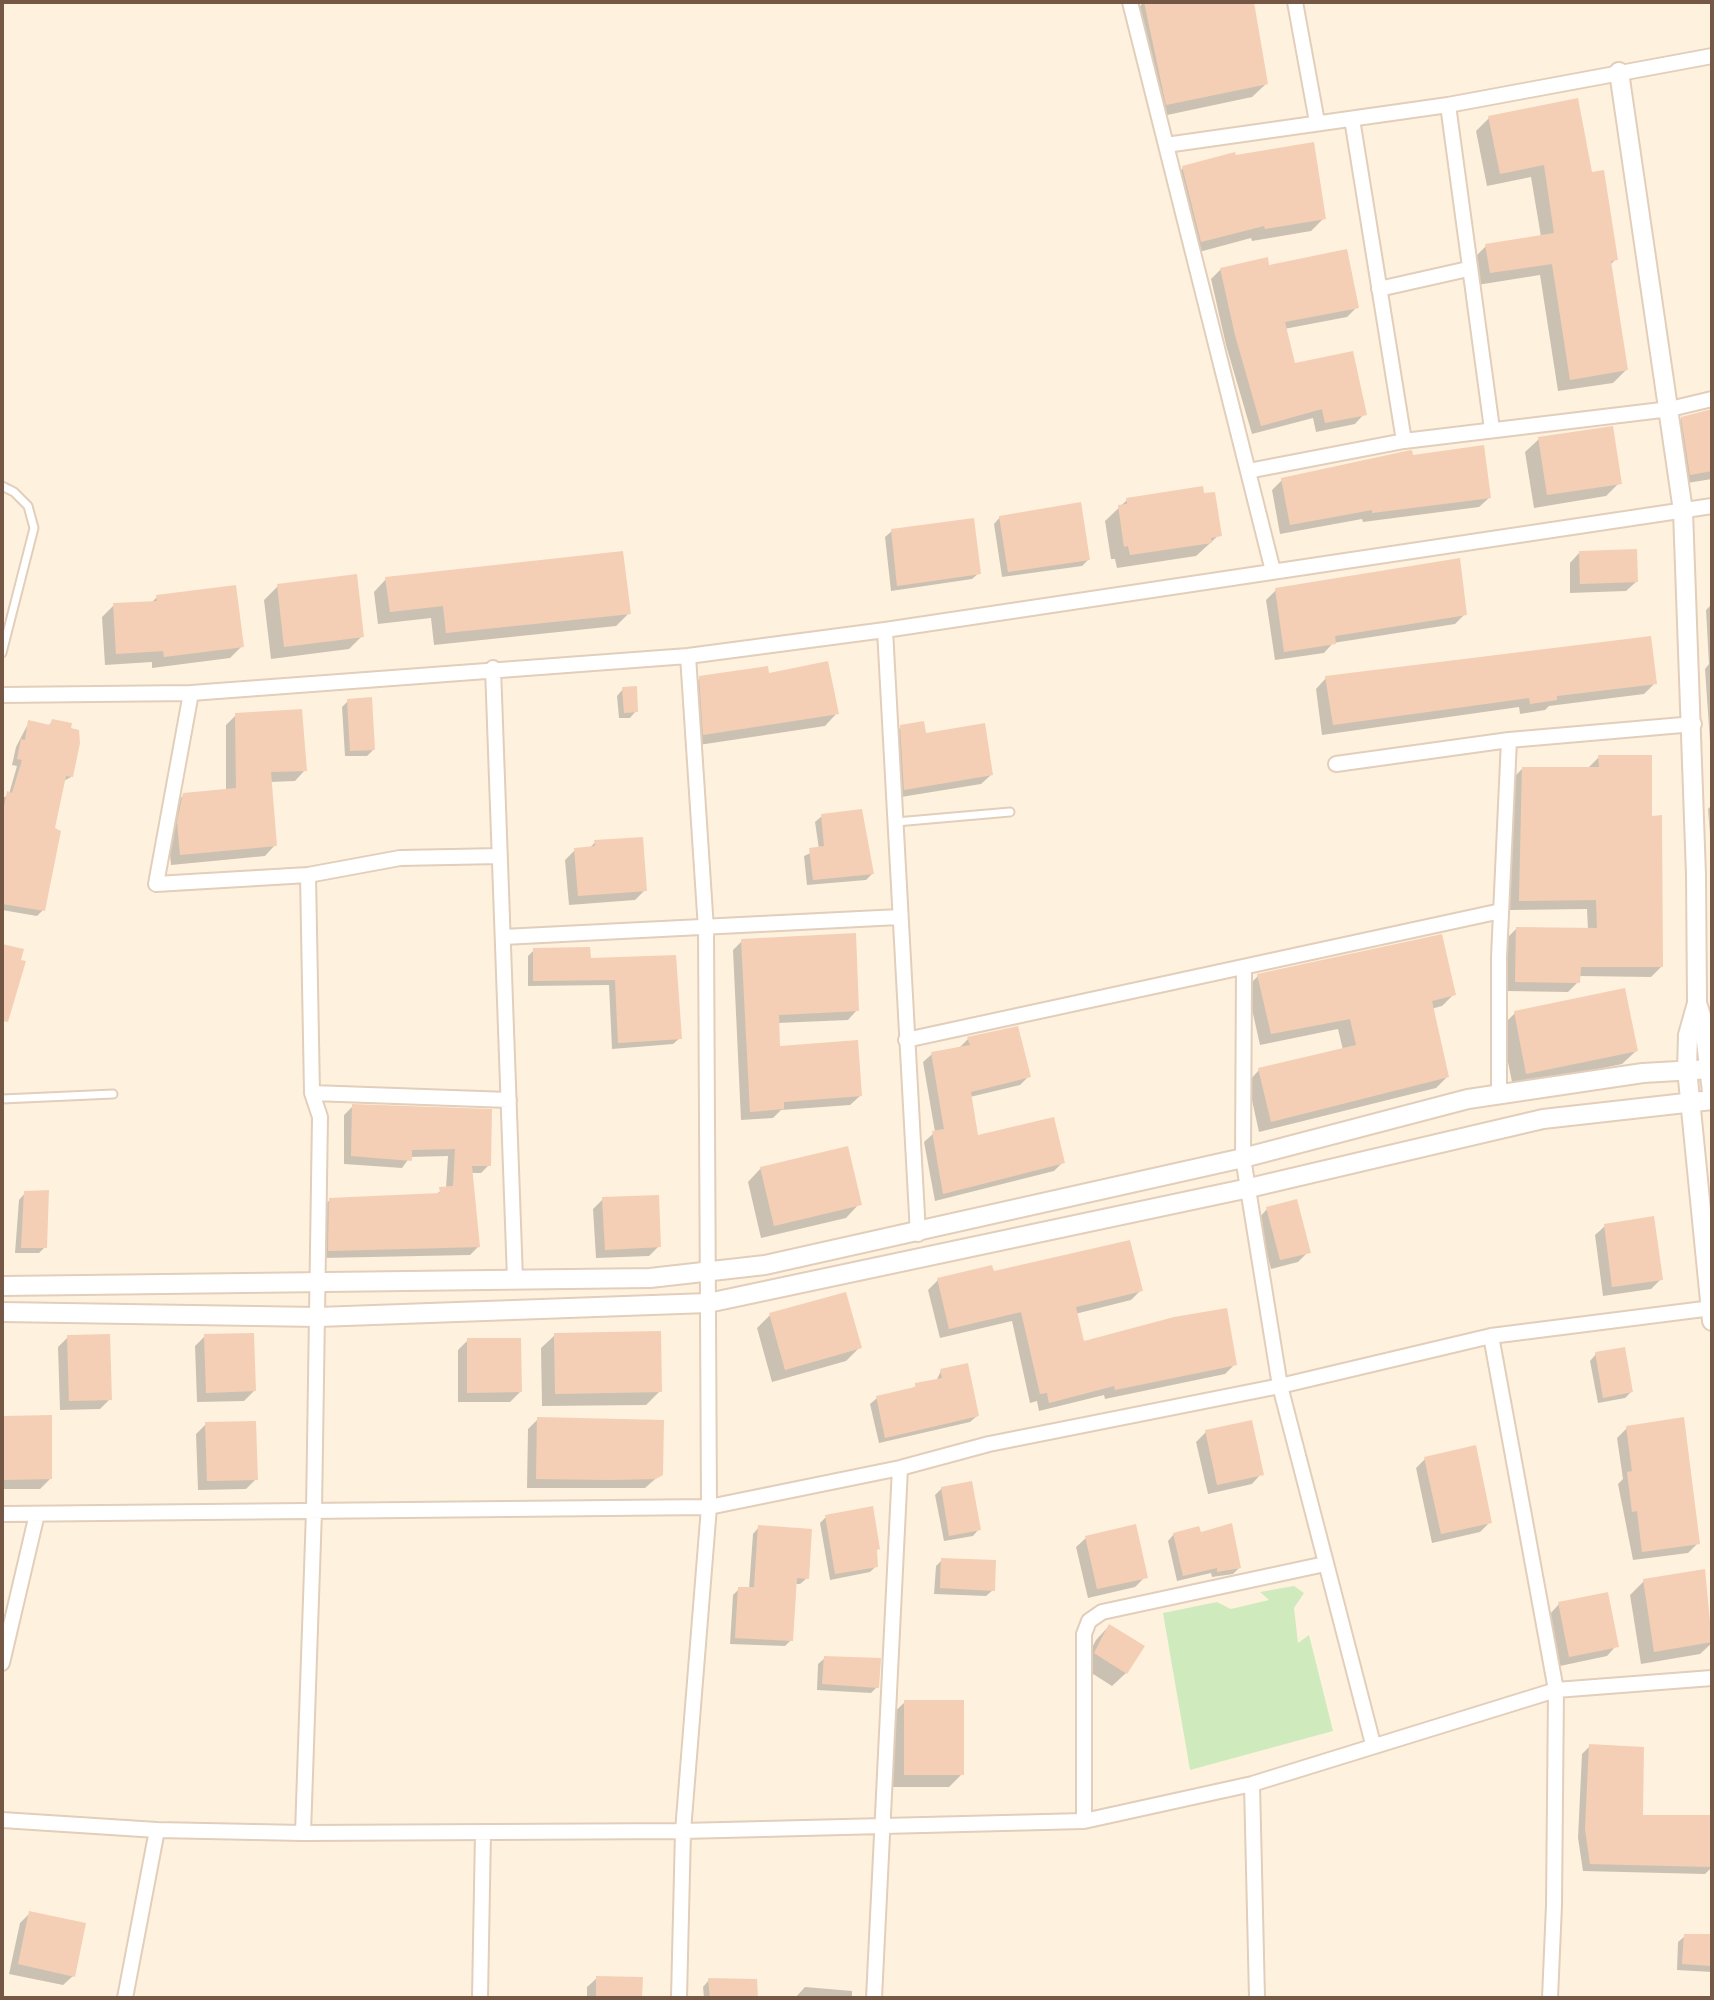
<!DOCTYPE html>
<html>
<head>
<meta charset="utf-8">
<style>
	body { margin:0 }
	#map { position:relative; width:1714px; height:2000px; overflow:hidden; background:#fef2df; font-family:Karla,sans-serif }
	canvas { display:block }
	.frame { position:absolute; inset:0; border:4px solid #755745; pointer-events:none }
</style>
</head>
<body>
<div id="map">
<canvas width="1714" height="2000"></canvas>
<div class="frame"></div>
</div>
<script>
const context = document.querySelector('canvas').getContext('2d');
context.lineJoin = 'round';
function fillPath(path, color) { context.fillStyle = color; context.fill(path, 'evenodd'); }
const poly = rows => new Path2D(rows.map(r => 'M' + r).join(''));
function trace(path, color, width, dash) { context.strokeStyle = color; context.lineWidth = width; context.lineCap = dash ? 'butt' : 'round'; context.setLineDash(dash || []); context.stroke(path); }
fillPath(poly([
	[1294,1586,1304,1593,1294,1608,1298,1643,1309,1635,1333,1731,1190,1770,1163,1613,1217,1602,1231,1609,1269,1600,1260,1592]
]), '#cfebbd');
fillPath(poly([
	[1144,2,1251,2,1266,84,1252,97,1153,118,1131,15],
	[1489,118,1591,174,1616,259,1610,265,1626,370,1613,383,1558,391,1540,275,1477,285,1473,259,1486,246,1541,237,1531,177,1487,186,1476,131],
	[1183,168,1324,218,1311,231,1252,241,1251,238,1188,255,1169,181],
	[1268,268,1357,307,1347,317,1284,329,1294,366,1364,414,1355,424,1316,432,1313,418,1252,434,1226,345,1211,279,1221,269],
	[1712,411,1712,479,1681,484,1672,428,1682,418],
	[1539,439,1619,483,1606,496,1534,508,1525,452],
	[1411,457,1489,498,1479,507,1363,522,1362,519,1280,534,1272,490,1282,480],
	[1127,500,1219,535,1196,556,1117,568,1115,559,1111,559,1105,521],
	[1000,517,1088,560,1082,566,1002,577,994,524],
	[892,531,979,573,972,579,891,591,885,537],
	[1579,553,1636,582,1626,591,1570,593,1570,563],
	[386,579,629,613,616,626,434,645,431,618,378,624,374,592],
	[278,586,362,636,349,649,271,659,264,600],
	[1276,590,1464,615,1455,624,1333,643,1324,653,1275,660,1266,600],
	[157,597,242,646,230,658,152,668,152,662,105,665,102,617,114,605,151,603],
	[1712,604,1712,771,1705,669,1709,664,1706,610],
	[768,675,837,713,825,726,692,746,688,690,700,678],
	[1326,678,1655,683,1644,694,1549,706,1545,710,1520,714,1519,707,1322,735,1316,689],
	[623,689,636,711,630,718,619,718,617,696],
	[348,701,373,750,367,756,345,756,342,707],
	[236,715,305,770,295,781,270,782,275,845,265,856,171,865,168,834,173,805,184,795,226,791,226,725],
	[53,721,68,729,71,777,62,782,53,829,43,910,37,916,2,910,2,799,9,794,17,766,12,765,16,747,29,722,47,727],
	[901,727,925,735,991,775,981,784,895,798,891,737],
	[1599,757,1650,818,1661,967,1651,977,1578,976,1578,982,1568,992,1506,991,1506,939,1516,929,1588,930,1587,909,1510,910,1512,779,1522,769,1589,767],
	[1712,805,1712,848,1711,848,1708,809],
	[822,816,872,874,866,880,807,885,804,856,819,849,815,822],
	[595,842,645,890,635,900,569,905,565,860,575,850,589,849],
	[742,941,857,1010,848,1020,777,1023,778,1048,860,1096,850,1105,781,1110,773,1118,741,1120,733,950],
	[534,950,589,960,674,957,680,1038,673,1044,612,1049,609,985,528,986,528,956],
	[1258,976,1454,994,1442,1006,1431,1009,1447,1077,1436,1088,1259,1132,1248,1082,1259,1070,1343,1050,1338,1029,1260,1045,1247,987],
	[1515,1013,1636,1051,1622,1064,1513,1087,1501,1027],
	[968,1039,1029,1076,1020,1085,970,1097,977,1138,1062,1163,1054,1171,935,1201,924,1142,935,1132,923,1062,932,1054,960,1047],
	[353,1106,490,1111,489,1165,481,1173,471,1173,478,1247,470,1255,321,1258,321,1208,330,1200,433,1196,446,1188,448,1156,410,1157,402,1168,344,1164,344,1115],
	[761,1168,859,1204,846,1218,761,1238,748,1182],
	[25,1193,45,1247,39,1253,15,1253,19,1200],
	[603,1199,659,1246,649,1256,596,1258,593,1209],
	[1267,1209,1308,1252,1298,1262,1271,1269,1258,1219],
	[1605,1226,1661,1279,1651,1289,1603,1296,1595,1235],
	[992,1273,1141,1290,1131,1300,1075,1314,1083,1343,1235,1364,1225,1374,1105,1399,1104,1395,1039,1411,1037,1401,1030,1403,1012,1321,940,1338,928,1290,938,1280],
	[770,1315,860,1347,846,1361,772,1382,757,1328],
	[555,1335,660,1391,646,1405,542,1406,541,1348],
	[205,1336,254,1391,244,1401,197,1402,195,1346],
	[68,1337,110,1399,100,1409,60,1410,58,1347],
	[468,1340,520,1392,510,1402,458,1402,458,1350],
	[1596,1354,1631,1392,1625,1398,1598,1403,1590,1361],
	[941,1371,977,1416,970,1422,879,1443,870,1404,877,1398,936,1381],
	[4,1418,50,1479,40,1489,2,1489],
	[538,1419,661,1474,645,1488,527,1488,528,1429],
	[206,1424,256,1479,246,1489,198,1490,196,1434],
	[1627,1428,1698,1543,1688,1553,1633,1560,1618,1484,1623,1479,1617,1438],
	[1206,1432,1261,1474,1252,1484,1208,1494,1196,1442],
	[1425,1459,1490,1522,1480,1532,1432,1543,1416,1468],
	[942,1488,979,1529,973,1536,944,1541,935,1495],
	[826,1517,876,1566,870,1572,830,1580,820,1523],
	[759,1527,807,1578,800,1584,795,1584,791,1640,785,1646,730,1644,733,1595,739,1589,749,1589,753,1534],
	[1174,1534,1199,1534,1239,1568,1233,1574,1212,1577,1211,1573,1177,1581,1168,1541],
	[1086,1538,1145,1577,1135,1587,1088,1598,1076,1547],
	[942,1560,993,1590,986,1596,934,1594,936,1566],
	[1703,1572,1712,1643,1700,1654,1641,1664,1630,1595,1644,1581],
	[1559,1604,1616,1646,1607,1656,1560,1666,1550,1614],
	[1109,1626,1126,1673,1112,1686,1082,1667,1096,1640],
	[825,1658,877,1687,871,1693,817,1690,818,1664],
	[905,1702,962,1774,949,1787,891,1787,891,1715],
	[1590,1746,1641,1817,1712,1817,1712,1867,1705,1874,1583,1871,1578,1838,1582,1754],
	[30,1913,73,1976,63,1985,9,1974,20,1923],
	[1685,1936,1712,1936,1712,1972,1677,1970,1678,1942],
	[597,1978,640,1998,587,1998,587,1987],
	[709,1980,756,1998,704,1998,703,1987],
	[805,1987,852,1991,852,1998,795,1998]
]), '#0003');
fillPath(poly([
	[1144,2,1254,2,1268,84,1166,105],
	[1578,98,1592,172,1604,170,1618,260,1611,261,1628,370,1570,380,1552,264,1490,273,1485,244,1554,233,1544,165,1500,174,1488,116],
	[1314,142,1326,219,1265,229,1264,226,1201,242,1182,166,1235,152,1236,155],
	[1347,249,1359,308,1285,322,1295,363,1353,351,1367,415,1325,423,1322,409,1261,426,1235,335,1220,268,1268,257,1269,265],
	[1712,409,1712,471,1690,475,1681,417],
	[1613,426,1622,484,1547,495,1538,437],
	[1484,445,1491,498,1372,513,1372,510,1290,525,1281,478,1406,451,1412,450,1413,455],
	[1203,486,1204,493,1215,492,1222,536,1211,538,1212,543,1130,555,1128,546,1124,547,1118,505,1127,504,1126,498],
	[1081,502,1090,560,1008,572,999,516],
	[974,518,981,574,897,586,891,529],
	[1637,549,1638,582,1580,584,1579,551],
	[623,551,631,614,446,633,443,606,390,612,385,577],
	[1460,558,1467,615,1335,636,1336,644,1284,652,1275,588],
	[357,574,364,637,284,647,277,584],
	[236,585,244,647,164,657,163,651,116,654,113,603,157,601,156,595],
	[1651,636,1657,684,1557,696,1557,700,1530,704,1529,698,1333,725,1325,676],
	[828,661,839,714,703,735,699,676,768,666,769,673],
	[637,686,638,712,624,713,622,687],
	[372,697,375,750,350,751,347,699],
	[302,709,307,771,271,772,277,846,180,855,177,822,183,793,236,788,235,713],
	[52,719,72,723,71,728,79,730,80,743,73,777,66,776,55,828,61,831,45,911,2,904,2,818,7,791,12,793,22,760,17,759,21,739,25,740,28,720,50,725],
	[924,721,926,733,985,723,993,775,904,790,900,725],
	[1598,755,1652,755,1652,816,1662,815,1663,967,1581,967,1580,983,1515,982,1516,927,1597,928,1596,900,1519,901,1522,767,1599,767],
	[862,809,874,874,813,880,809,848,824,846,821,814],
	[643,837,647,891,578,896,574,848,595,846,594,840],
	[856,933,859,1011,779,1015,780,1046,858,1040,862,1096,784,1102,784,1109,750,1112,741,939],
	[1442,934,1456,995,1432,1001,1449,1077,1271,1122,1258,1068,1356,1045,1350,1019,1271,1034,1257,974],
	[2,944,24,949,21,960,26,961,8,1022,2,1021],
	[590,947,591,958,676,955,682,1039,618,1043,615,980,533,981,533,948],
	[1625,988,1638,1051,1526,1074,1514,1011],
	[1018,1026,1031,1077,971,1092,978,1135,1054,1117,1065,1163,943,1194,932,1131,944,1129,931,1052,970,1045,967,1037],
	[352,1104,492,1109,491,1166,472,1166,480,1247,328,1251,329,1198,440,1193,439,1187,453,1186,455,1149,412,1150,412,1161,351,1156],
	[848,1146,862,1205,774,1226,760,1167],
	[49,1190,47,1248,21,1248,24,1191],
	[659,1195,661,1247,605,1250,602,1197],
	[1297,1199,1311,1253,1280,1260,1266,1207],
	[1654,1216,1663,1280,1612,1287,1604,1224],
	[1130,1240,1143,1291,1076,1307,1084,1341,1174,1317,1227,1308,1237,1365,1115,1390,1114,1386,1049,1403,1047,1393,1040,1394,1021,1312,949,1329,937,1278,992,1265,994,1271],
	[846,1292,862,1348,785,1370,769,1313],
	[661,1331,662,1392,555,1394,554,1333],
	[254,1333,256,1391,206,1393,204,1334],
	[110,1334,112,1400,69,1401,67,1335],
	[467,1338,521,1338,522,1392,467,1393],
	[1625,1347,1633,1392,1603,1398,1595,1352],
	[968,1363,979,1416,885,1438,876,1396,915,1387,915,1383,942,1378,940,1369],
	[52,1415,52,1479,3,1480,3,1416],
	[537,1417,664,1420,663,1475,656,1479,612,1480,536,1479],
	[1684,1417,1700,1544,1642,1552,1637,1511,1632,1512,1627,1472,1632,1471,1626,1426],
	[1252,1420,1264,1475,1217,1485,1205,1430],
	[256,1421,258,1480,207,1481,205,1422],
	[1476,1445,1492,1523,1441,1534,1424,1457],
	[972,1481,981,1530,949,1536,941,1487],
	[873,1506,880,1549,877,1550,878,1567,835,1574,825,1515],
	[1232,1523,1241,1568,1217,1572,1217,1568,1183,1576,1173,1533,1199,1526,1201,1532],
	[1136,1524,1148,1578,1097,1589,1085,1536],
	[758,1525,812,1529,809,1579,797,1578,793,1641,735,1638,738,1587,754,1587],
	[941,1558,996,1560,995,1591,940,1588],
	[1705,1569,1712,1642,1654,1652,1643,1579],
	[1608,1592,1619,1647,1569,1657,1558,1602],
	[1109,1624,1145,1646,1127,1674,1094,1653],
	[824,1656,881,1658,879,1688,822,1684],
	[904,1700,964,1700,964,1775,904,1775],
	[1589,1744,1644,1747,1643,1815,1712,1815,1712,1867,1590,1864,1585,1829],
	[29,1911,86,1923,75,1977,18,1964],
	[1684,1934,1712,1934,1712,1966,1682,1964],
	[596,1976,643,1977,642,1998,596,1998],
	[708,1978,757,1979,758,1998,710,1998]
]), '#f5cfb5');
const service = poly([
	[2,486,14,492,28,506,34,528,2,653],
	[896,822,1010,812],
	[2,1099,113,1094]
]);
const minor = poly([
	[1130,2,1273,571],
	[1295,2,1317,122],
	[1448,105,1492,429],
	[1352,119,1404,441],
	[1166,145,1448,105,1712,56],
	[1379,289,1468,269],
	[1248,471,1404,441,1670,409,1712,399],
	[885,630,918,1234],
	[493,668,515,1279],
	[191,693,156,884,308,875,400,858,500,856],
	[2,695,191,693,688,656,885,630,1712,506],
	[1336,764,1509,740,1694,724],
	[503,937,899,917],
	[1244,969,1243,1158,1280,1386,1373,1744],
	[906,1040,1501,911],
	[312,1093,509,1100],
	[1499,1095,1499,957,1509,740],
	[1491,1336,1556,1690,1554,1905,1550,1998],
	[2,1514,709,1507,900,1468,989,1444,1280,1386,1491,1336,1712,1308],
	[2,1663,37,1514],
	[1252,1784,1257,1998],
	[2,1820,157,1830,303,1833,683,1831,1084,1821,1252,1784,1556,1690,1712,1678],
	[1084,1821,1084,1634,1089,1621,1102,1612,1325,1564],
	[303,1833,314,1511,320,1117,312,1093,308,875],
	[125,1998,157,1830],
	[480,1998,483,1832],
	[679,1998,683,1831,709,1507,706,929,688,656],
	[874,1998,900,1468]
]);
const tertiary = poly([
	[1619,72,1683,511,1696,875,1697,1003,1688,1035,1687,1069,1712,1321],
	[1697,1003,1704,1025,1712,1092],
	[2,1286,650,1278,765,1265,1243,1158,1468,1099,1643,1073,1712,1069],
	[2,1312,318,1317,708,1303,1249,1188,1543,1119,1712,1100]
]);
trace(service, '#e2ceba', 11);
trace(minor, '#e2ceba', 18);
trace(tertiary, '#e2ceba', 22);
trace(service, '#fff', 7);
trace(minor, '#fff', 14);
trace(tertiary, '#fff', 18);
</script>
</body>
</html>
